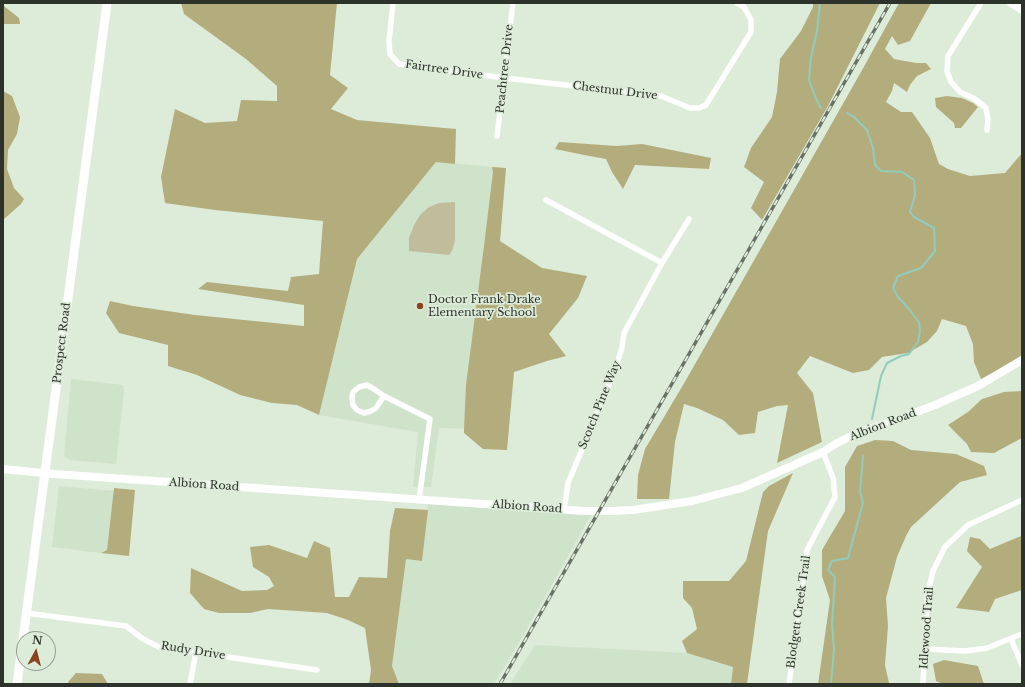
<!DOCTYPE html>
<html>
<head>
<meta charset="utf-8">
<style>
	body { margin:0 }
	#map { position:relative; width:1025px; height:687px; overflow:hidden; background:#ddebd9; font-family:"Libre Baskerville",serif }
	canvas { display:block }
	.frame { position:absolute; inset:0; border:4px solid #2d322b; pointer-events:none }
	.north { position:absolute; left:16px; top:631px; width:40px; height:40px; box-sizing:border-box; background:#ddebd9; border:1px solid #97a193; border-radius:50%; rotate:7deg; font-size:11px; font-weight:700; line-height:16px; text-align:center; color:#2d322b }
	.north::after { content:''; display:block; margin:auto; width:14px; height:18px; background:#89431f; clip-path:polygon(50% 0,100% 100%,50% 72%,0 100%) }
</style>
</head>
<body>
<div id="map">
<canvas width="1025" height="687"></canvas>
<div class="frame"></div>
<div class="north">N</div>
</div>
<script>
const context = document.querySelector('canvas').getContext('2d');
context.lineJoin = 'round';
function fillPath(path, color) { context.fillStyle = color; context.fill(path, 'evenodd'); }
const poly = rows => new Path2D(rows.map(r => 'M' + r).join(''));
function trace(path, color, width, dash) { context.strokeStyle = color; context.lineWidth = width; context.lineCap = dash ? 'butt' : 'round'; context.setLineDash(dash || []); context.stroke(path); }
function drawText(font, color, halo, rows, align = 'center') {
  context.font = font + ' "Libre Baskerville",serif'; context.lineWidth = 3.5; context.setLineDash([]); context.textBaseline = 'middle'; context.strokeStyle = halo; context.fillStyle = color; for (const [text, x, y, turn = 0] of rows) {
    context.save(); context.translate(x, y); context.rotate((+turn || 0) * Math.PI / 180); context.textAlign = isNaN(turn) ? turn : align; if (halo) context.strokeText(text, 0, 0); context.fillText(text, 0, 0); context.restore();
  }
}
fillPath(poly([
	[436,162,506,168,484,429,439,428,431,487,413,487,418,432,319,415,357,259],
	[71,379,123,385,124,390,116,464,70,460,64,456],
	[59,486,114,491,107,550,101,553,52,547],
	[428,504,591,515,527,629,494,684,399,684,392,666,406,559,422,561],
	[535,645,687,653,733,667,731,684,510,684]
]), '#cfe2ca');
fillPath(poly([
	[455,202,455,240,452,251,449,255,409,251,409,238,414,225,420,215,429,207,439,203]
]), '#c1bd9c');
fillPath(poly([
	[181,3,337,3,330,75,348,88,331,109,357,120,456,129,455,164,436,162,357,259,319,415,297,405,272,403,240,395,197,375,168,366,168,345,119,333,106,313,110,301,133,306,195,315,304,326,304,305,198,289,207,282,288,291,291,277,319,274,323,221,215,210,165,203,161,177,175,109,205,123,237,121,241,100,277,101,277,86,246,59,184,14],
	[813,3,880,3,828,106,762,220,751,208,764,182,744,167,751,148,772,117,777,92,780,59,801,31,813,7],
	[899,3,931,3,910,41,898,45,892,36,885,49,894,59,916,63,926,63,931,69,917,76,910,85,907,92,894,83,892,91,886,102,901,112,912,112,930,138,939,164,948,169,970,176,1005,173,1022,153,1022,358,981,379,974,362,973,344,966,326,942,319,937,331,927,342,908,353,882,357,869,370,853,373,810,356,797,373,813,393,822,442,777,463,788,405,777,406,758,412,755,433,739,435,723,420,697,408,684,404,675,442,669,499,637,499,638,475,645,449,686,380,861,72],
	[3,5,4,6,19,18,20,24,3,24],
	[3,91,12,96,20,117,17,134,8,150,7,169,14,188,24,199,21,204,3,220],
	[947,96,962,98,973,103,978,107,961,128,955,128,954,123,936,107,935,98],
	[559,142,617,146,642,144,711,158,709,169,635,165,623,189,612,172,606,159,584,155,555,149],
	[492,167,506,168,500,241,542,268,587,276,578,298,549,334,566,356,547,361,514,372,507,450,483,449,464,433,464,429,466,385,485,238,493,172],
	[1022,391,1022,438,994,453,971,452,967,444,948,425,968,412,982,399,1004,392],
	[875,440,893,441,911,450,956,454,984,466,987,475,960,482,911,527,906,536,897,557,886,598,888,626,885,665,889,683,888,684,818,684,830,600,822,576,822,550,845,511,845,467,857,446],
	[793,473,768,531,747,684,731,684,733,667,687,653,682,641,697,629,692,608,683,598,683,581,729,581,746,561,763,492,769,486],
	[114,488,135,490,129,556,101,553,107,550],
	[395,508,428,510,422,561,406,559,392,666,399,684,369,684,371,670,365,628,348,620,327,613,268,609,250,613,219,613,204,609,190,593,191,568,242,591,267,590,274,586,269,577,253,567,250,547,269,545,307,558,314,541,330,548,335,597,349,597,359,577,387,578,390,531],
	[1022,534,1022,590,995,599,989,612,956,608,982,567,967,551,970,537,980,539,990,549,1021,536],
	[944,660,978,666,984,684,943,684,936,681,933,664],
	[76,673,102,674,108,684,69,684,68,682]
]), '#b3ad7e');
trace(poly([
	[820,3,817,31,811,57,809,80,816,99,821,108],
	[847,113,854,117,867,130,873,148,875,165,881,171,902,172,914,180,915,195,910,212,914,217,934,228,935,251,921,268,898,276,893,288,898,297,909,309,919,322,920,331,918,342,909,354,901,356,887,363,881,376,872,419],
	[831,684,834,649,832,624,835,577,828,570,832,561,848,558,863,503,860,492,863,456]
]), '#92ccbc', 2);
trace(poly([
	[393,3,389,41,390,54,399,64,505,78,661,96,690,108,699,108,706,105,751,32,751,20,744,7,737,3],
	[981,3,948,56,947,71,951,82,960,92,975,99,986,108,988,119,987,130],
	[497,136,513,3],
	[546,200,662,263],
	[384,396,376,408,371,411,364,413,357,410,353,405,352,398,353,392,359,387,367,385,374,389,384,396,430,419,419,500],
	[564,510,568,483,616,368,622,347,624,333,662,263,689,219],
	[26,613,126,626,143,639,159,647,317,670],
	[1011,639,1022,665],
	[925,649,965,651,987,648,1022,634],
	[190,684,196,652],
	[789,684,807,550,835,497,833,478,823,452],
	[923,684,925,649,927,596,933,571,945,547,968,525,1022,500]
]), '#fff', 5.5);
trace(poly([
	[1011,3,1022,10],
	[3,469,54,474,584,511,612,511,633,510,692,501,742,488,823,452,837,443,857,433,896,420,935,405,978,386,1022,360]
]), '#fff', 8);
trace(poly([
	[17,684,107,3]
]), '#fff', 9);
const rail = poly([
	[500,684,890,3]
]);
trace(rail, '#6a7267', 3.5);
trace(rail, '#ddebd9', 2, [6]);
for (const [x, y, r, color] of [
	[420,306,4,"#89431f"]
]) { const dot = new Path2D(); dot.arc(x, y, r, 0, 2 * Math.PI); context.fillStyle = color; context.fill(dot); trace(dot, '#ddebd9', 1.5); }
drawText('11px', '#2d322b', '#ddebd9', [
	["Peachtree Drive",505,69,-84],
	["Fairtree Drive",444,70,8],
	["Chestnut Drive",615,91,7],
	["Prospect Road",62,343,-83],
	["Scotch Pine Way",600,405,-68],
	["Albion Road",883,425,-21],
	["Albion Road",204,485,4],
	["Albion Road",527,507,4],
	["Blodgett Creek Trail",799,612,-82],
	["Idlewood Trail",927,628,-86],
	["Rudy Drive",193,651,9]
]);
drawText('11px', '#2d322b', '#ddebd9', [
	["Doctor Frank Drake",428,300],
	["Elementary School",428,313]
], 'left');
</script>
</body>
</html>
